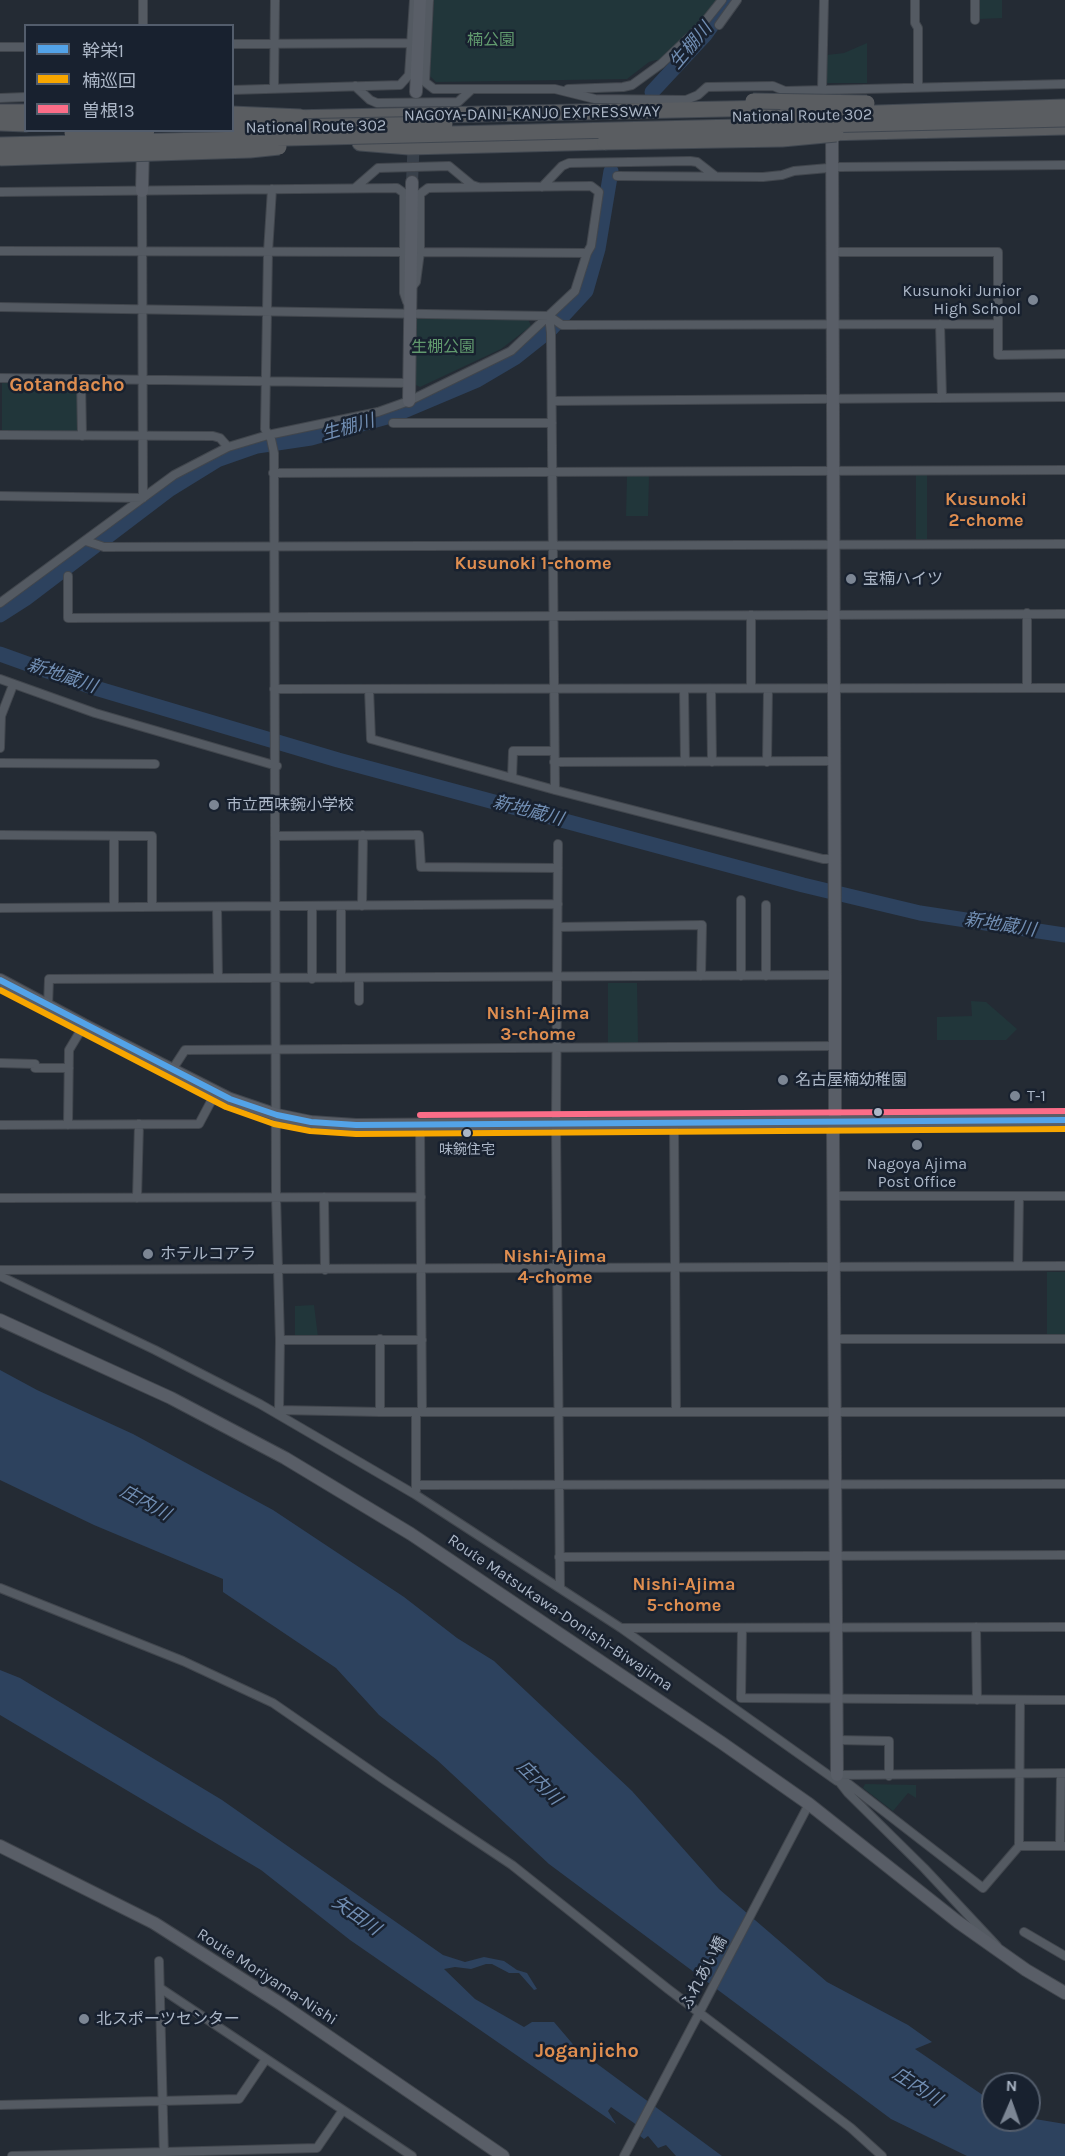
<!DOCTYPE html>
<html>
<head>
<meta charset="utf-8">
<style>
	body { margin:0 }
	#map { position:relative; width:1065px; height:2156px; overflow:hidden; background:#242b34; font-family:Karla,"Noto Sans JP",sans-serif }
	canvas { display:block }
	.legend { position:absolute; left:24px; top:24px; width:210px; height:108px; box-sizing:border-box; background:#18212f; border:2px solid #535d6c; margin:0; padding:8px 10px; list-style:none; font-size:18px; color:#acb7c7 }
	.legend li { display:flex; align-items:center; gap:12px; height:30px }
	.legend b { width:30px; border:2px solid #535d6c }
	.north { position:absolute; left:981px; top:2072px; width:60px; height:60px; box-sizing:border-box; background:#18212f; border:2px solid #535d6c; border-radius:50%; rotate:2deg; font-size:16px; font-weight:700; line-height:24px; text-align:center; color:#acb7c7 }
	.north::after { content:''; display:block; margin:auto; width:21px; height:27px; background:#7c8694; clip-path:polygon(50% 0,100% 100%,50% 72%,0 100%) }
</style>
</head>
<body>
<div id="map">
<canvas width="1065" height="2156"></canvas>
<ul class="legend">
<li><b style="height:8px;background:#53a3e8"></b>幹栄1</li>
<li><b style="height:8px;background:#f7a600"></b>楠巡回</li>
<li><b style="height:8px;background:#fb6d88"></b>曽根13</li>
</ul>
<div class="north">N</div>
</div>
<script>
const context = document.querySelector('canvas').getContext('2d');
context.lineJoin = 'round';
function fillPath(path, color) { context.fillStyle = color; context.fill(path, 'evenodd'); }
const poly = rows => new Path2D(rows.map(r => 'M' + r).join(''));
function trace(path, color, width, dash) { context.strokeStyle = color; context.lineWidth = width; context.lineCap = dash ? 'butt' : 'round'; context.setLineDash(dash || []); context.stroke(path); }
function drawText(font, color, halo, rows, align = 'center') {
  context.font = font + ' Karla,"Noto Sans JP",sans-serif'; context.lineWidth = 5; context.setLineDash([]); context.textBaseline = 'middle'; context.strokeStyle = halo; context.fillStyle = color; for (const [text, x, y, turn = 0] of rows) {
    context.save(); context.translate(x, y); context.rotate((+turn || 0) * Math.PI / 180); context.textAlign = isNaN(turn) ? turn : align; if (halo) context.strokeText(text, 0, 0); context.fillText(text, 0, 0); context.restore();
  }
}
fillPath(poly([
	[434,0,718,0,704,22,662,61,656,60,649,62,627,79,436,82,430,76],
	[978,0,1002,0,1002,18,980,19],
	[867,43,867,83,827,83,827,55,844,53],
	[417,319,528,319,531,326,501,349,420,387,416,385,415,321],
	[2,382,79,383,80,432,2,432],
	[916,474,927,474,927,539,916,539],
	[627,476,649,476,648,516,626,516],
	[608,983,637,983,638,1043,608,1044],
	[971,1001,986,1002,1017,1029,1006,1040,937,1040,937,1017,972,1016],
	[1047,1272,1065,1272,1065,1334,1047,1334],
	[314,1305,318,1337,295,1337,295,1306],
	[865,1784,916,1785,916,1798,908,1793,893,1811,863,1788]
]), '#21363a');
fillPath(poly([
	[0,1370,37,1390,133,1434,273,1510,404,1597,457,1638,494,1661,632,1791,719,1889,827,1982,908,2025,932,2042,915,2049,993,2102,993,2120,1029,2120,1029,2118,1065,2124,1065,2156,967,2156,891,2119,549,1864,437,1760,379,1715,336,1668,223,1592,223,1579,94,1525,0,1480],
	[0,1670,20,1678,222,1800,443,1955,465,1962,484,1957,504,1961,517,1970,527,1973,537,1989,534,1990,519,1973,509,1973,492,1964,486,1964,471,1969,455,1967,444,1969,475,1999,524,2027,532,2022,554,2022,577,2049,722,2156,676,2156,666,2145,658,2148,648,2136,644,2139,640,2136,643,2131,634,2123,611,2107,608,2111,616,2124,350,1940,261,1870,0,1715]
]), '#2d425e');
trace(poly([
	[652,92,705,35,730,0],
	[0,615,25,599,170,489,217,460,257,446,311,438,394,415,477,380,516,357,550,330,586,291,598,249,611,171],
	[0,654,92,687,338,760,803,885,920,913,1065,935]
]), '#2d425e', 15);
trace(poly([
	[412,182,416,92]
]), '#38404a', 12, [12, 6]);
const street = poly([
	[143,0,143,26],
	[429,0,425,82,434,89,472,89],
	[915,0,915,23,918,28,918,87],
	[975,0,975,20],
	[719,25,737,0],
	[232,44,412,43],
	[0,47,26,47],
	[355,86,370,100,377,103,458,102,472,89,555,89,595,99,686,100,698,95,707,87,773,86,785,91,1065,84],
	[274,88,275,0],
	[568,89,623,87,632,85,661,64,702,25,722,0],
	[232,90,400,85,409,75,414,0],
	[822,90,824,0],
	[0,98,26,97],
	[617,176,763,177,782,175,794,171,840,167,1065,165],
	[542,187,562,166,569,163,690,161,697,162,715,176],
	[355,188,378,168,449,166,472,185,478,187],
	[272,189,268,252,265,429,271,439,274,453,276,1196,280,1340,279,1410,380,1412,1065,1412],
	[0,192,397,188,404,193,404,293,407,302],
	[0,251,404,252],
	[420,252,587,253],
	[832,252,998,252,998,355,1065,354],
	[0,307,549,316,562,325,998,324],
	[549,316,551,333,555,790],
	[940,324,942,398],
	[0,378,409,383],
	[81,380,82,436],
	[552,401,1065,397],
	[393,423,552,423],
	[0,435,213,436,220,438,228,447],
	[273,473,1065,470],
	[0,496,143,498,142,191],
	[86,541,104,547,1065,544],
	[68,576,68,618,1065,614],
	[0,603,174,475,228,447,268,435,378,412,409,401,511,351,575,291,587,253,591,246,599,192,591,186,428,188,420,194,420,252,416,282,412,287],
	[1027,613,1027,688],
	[751,615,751,688],
	[0,679,95,713,277,766],
	[274,689,1065,688],
	[369,689,371,739,555,790,823,859,834,859],
	[684,689,685,762],
	[711,689,712,762],
	[0,748,1,716,13,685],
	[554,762,834,761],
	[767,762,768,689],
	[0,763,155,764],
	[512,778,513,751,554,751],
	[0,835,152,836,152,907],
	[114,836,114,907],
	[276,836,419,835,421,867,558,868],
	[558,844,556,1124,560,1587],
	[766,905,766,976],
	[362,906,363,835],
	[217,907,218,978],
	[0,908,558,904],
	[558,927,702,925,701,976],
	[741,976,741,900],
	[341,978,341,906],
	[312,979,312,906],
	[359,1001,359,978],
	[48,1006,49,979,835,975],
	[0,1063,35,1064,35,1068,69,1068],
	[172,1070,185,1050,835,1046],
	[674,1123,676,1412],
	[420,1124,422,1412],
	[0,1125,199,1124,216,1092],
	[68,1125,69,1050,84,1025],
	[833,1196,1065,1196],
	[324,1197,325,1270],
	[0,1198,421,1197],
	[137,1198,139,1124],
	[1018,1266,1019,1196],
	[0,1270,1065,1266],
	[0,1276,155,1350,260,1404,416,1495,621,1628,837,1781],
	[834,1339,1065,1339],
	[280,1340,422,1340],
	[380,1412,380,1339],
	[416,1412,416,1490],
	[416,1485,1065,1484],
	[559,1557,1065,1555],
	[0,1588,183,1661,273,1703,386,1781,512,1865,668,1989,851,2128,882,2156],
	[976,1627,977,1700],
	[622,1628,1065,1627],
	[742,1628,741,1698,1065,1700],
	[837,1740,889,1741,889,1776],
	[837,1775,983,1888,1019,1846,1020,1700],
	[837,1775,1065,1773],
	[837,1779,848,1793,924,1868,997,1946],
	[1019,1846,1064,1846],
	[1060,1846,1061,1774],
	[1024,1932,1065,1956],
	[159,1961,164,2156],
	[160,1988,412,2156],
	[0,2105,239,2099,266,2059],
	[12,2156,317,2148,343,2110],
	[624,2156,809,1804]
]);
const secondary = poly([
	[416,92,420,0],
	[832,127,835,975,835,1122,833,1134,837,1775],
	[142,191,143,147],
	[409,401,412,182],
	[0,980,84,1025,230,1099,277,1115,311,1122,356,1125,1065,1120],
	[0,1320,171,1398,285,1458,411,1534,722,1743,809,1804,958,1922,1026,1970,1065,1993],
	[0,1846,154,1923,281,2004,503,2156]
]);
const highway = poly([
	[0,112,26,112],
	[289,118,772,108],
	[0,123,26,124],
	[825,133,1065,127],
	[360,143,409,147,605,142]
]);
trace(street, '#41464d', 10);
trace(secondary, '#41464d', 14);
trace(highway, '#404750', 17);
trace(street, '#545a62', 8);
trace(secondary, '#595e67', 12);
trace(highway, '#5a5d61', 15);
const highwayBridge = poly([
	[753,101,867,103],
	[232,114,301,117],
	[784,116,1065,107],
	[232,128,445,124],
	[72,133,147,130],
	[605,142,782,139,836,134],
	[0,145,1065,119],
	[0,158,250,150,279,147]
]);
trace(highwayBridge, '#404750', 17, []);
trace(highwayBridge, '#5a5d61', 15);
trace(poly([
	[0,980,230,1099,277,1115,311,1122,356,1125,1065,1120]
]), '#53a3e8', 6);
trace(poly([
	[0,990,226,1107,274,1124,310,1131,356,1134,1065,1129]
]), '#f7a600', 6);
trace(poly([
	[420,1115,1065,1111]
]), '#fb6d88', 6);
for (const [x, y, r, color] of [
	[1033,300,6,"#7c8694"],
	[851,579,6,"#7c8694"],
	[214,805,6,"#7c8694"],
	[783,1080,6,"#7c8694"],
	[1015,1096,6,"#7c8694"],
	[878,1112,5,"#acb7c7"],
	[467,1133,5,"#acb7c7"],
	[917,1145,6,"#7c8694"],
	[148,1254,6,"#7c8694"],
	[84,2019,6,"#7c8694"]
]) { const dot = new Path2D(); dot.arc(x, y, r, 0, 2 * Math.PI); context.fillStyle = color; context.fill(dot); trace(dot, '#18212f', 2); }
drawText('14px', '#acb7c7', '#18212f', [
	["味鋺住宅",467,1150]
]);
drawText('16px', '#619a6e', '#18212f', [
	["楠公園",491,40],
	["生棚公園",443,347]
]);
drawText('16px', '#acb7c7', '#18212f', [
	["NAGOYA-DAINI-KANJO EXPRESSWAY",532,114,-1],
	["National Route 302",802,116,-1],
	["National Route 302",316,127,-1],
	["Route Matsukawa-Donishi-Biwajima",560,1613,34],
	["ふれあい橋",704,1973,-62],
	["Route Moriyama-Nishi",267,1977,33]
]);
drawText('16px', '#acb7c7', '#18212f', [
	["Kusunoki Junior",1021,291,"right"],
	["High School",1021,309,"right"],
	["宝楠ハイツ",863,579],
	["市立西味鋺小学校",226,805],
	["名古屋楠幼稚園",795,1080],
	["T-1",1027,1096],
	["Nagoya Ajima",917,1164,"center"],
	["Post Office",917,1182,"center"],
	["ホテルコアラ",160,1254],
	["北スポーツセンター",96,2019]
], 'left');
drawText('italic 18px', '#718eb3', '#18212f', [
	["生棚川",691,46,-50],
	["生棚川",348,428,-16],
	["新地蔵川",62,676,19],
	["新地蔵川",528,811,15],
	["新地蔵川",1000,925,9],
	["庄内川",145,1503,29],
	["庄内川",539,1783,45],
	["矢田川",356,1916,35],
	["庄内川",917,2087,33]
]);
drawText('bold 18px', '#df8e50', '#18212f', [
	["Kusunoki",986,500],
	["2-chome",986,521],
	["Kusunoki 1-chome",533,564],
	["Nishi-Ajima",538,1014],
	["3-chome",538,1035],
	["Nishi-Ajima",555,1257],
	["4-chome",555,1278],
	["Nishi-Ajima",684,1585],
	["5-chome",684,1606]
]);
drawText('bold 20px', '#df8e50', '#18212f', [
	["Gotandacho",67,385],
	["Joganjicho",587,2051]
]);
</script>
</body>
</html>
